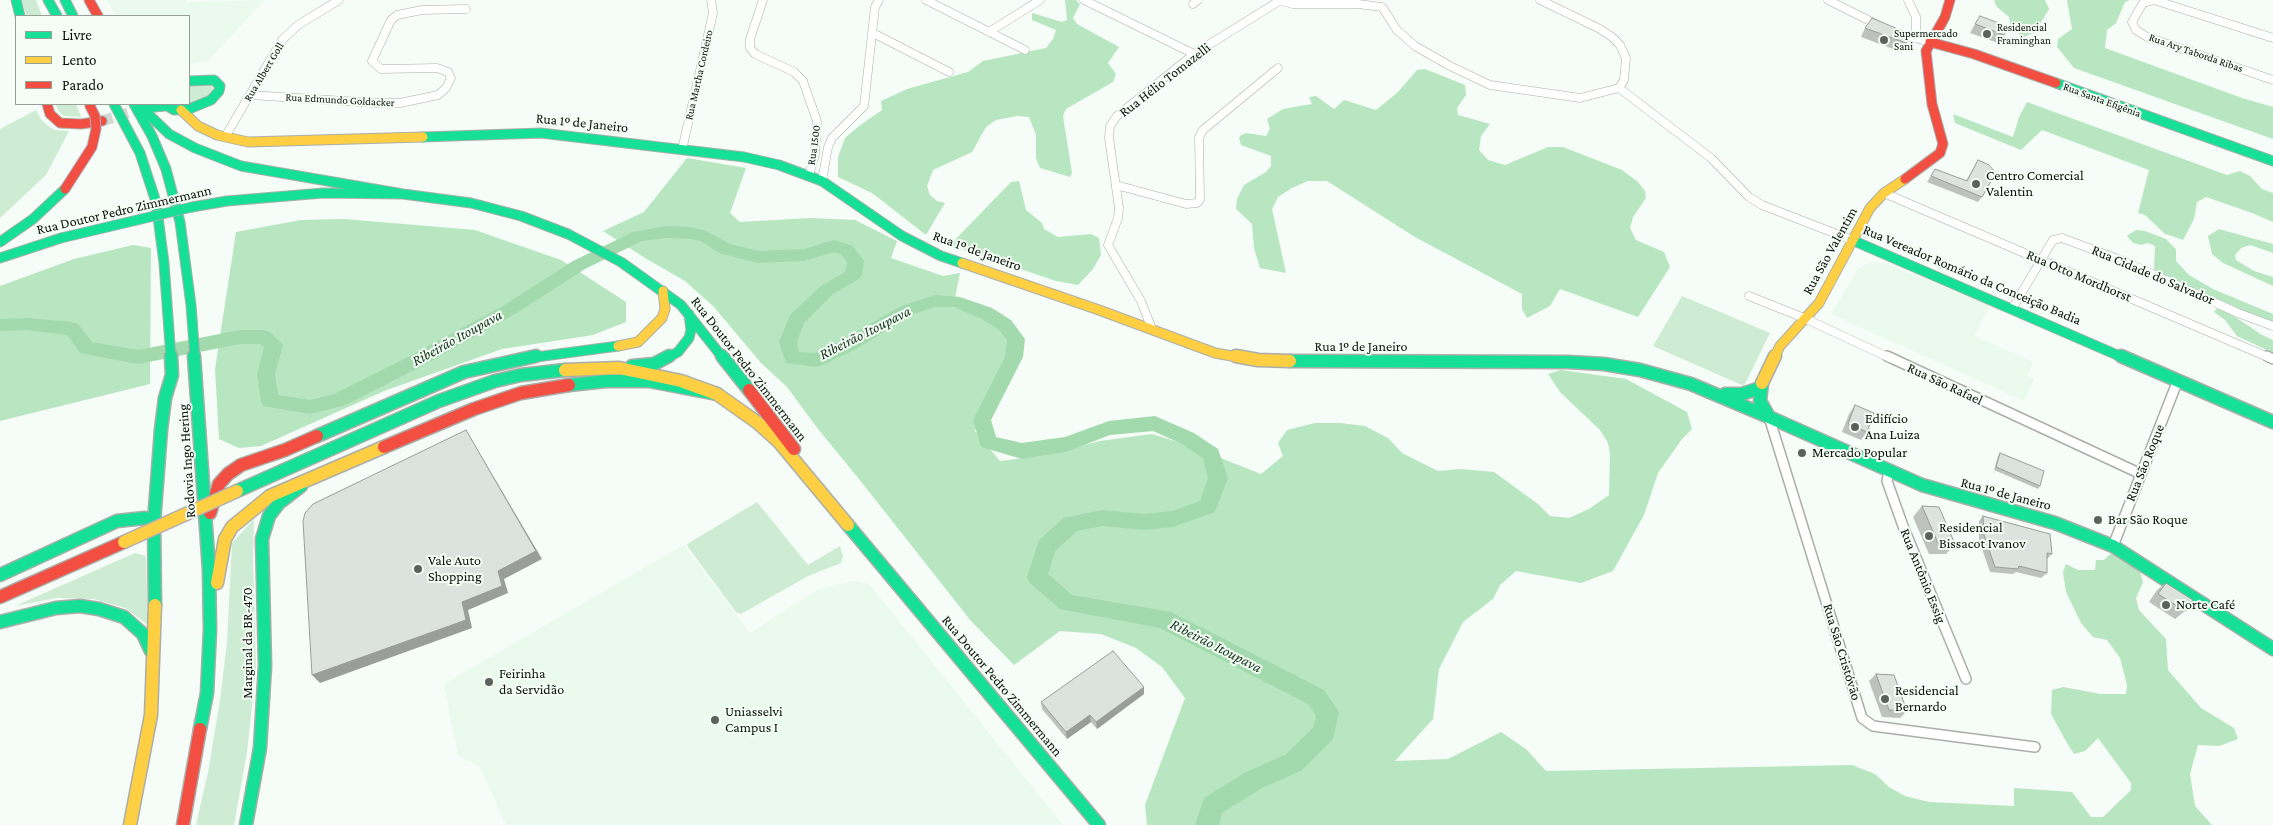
<!DOCTYPE html>
<html>
<head>
<meta charset="utf-8">
<style>
	body { margin:0 }
	#map { position:relative; width:2273px; height:825px; overflow:hidden; background:#f6fcf7; font-family:"Crimson Pro",serif }
	canvas { display:block }
	.legend { position:absolute; left:15px; top:15px; width:175px; height:90px; box-sizing:border-box; background:#f4fef5; border:1px solid #969e97; margin:0; padding:6px 9px; list-style:none; font-size:15px; color:#090e0a }
	.legend li { display:flex; align-items:center; gap:10px; height:25px }
	.legend b { width:25px; border:1px solid #969e97 }
</style>
</head>
<body>
<div id="map">
<canvas width="2273" height="825"></canvas>
<ul class="legend">
<li><b style="height:6px;background:#16e098"></b>Livre</li>
<li><b style="height:6px;background:#ffcf43"></b>Lento</li>
<li><b style="height:6px;background:#f24e42"></b>Parado</li>
</ul>
</div>
<script>
const context = document.querySelector('canvas').getContext('2d');
context.lineJoin = 'round';
function fillPath(path, color) { context.fillStyle = color; context.fill(path, 'evenodd'); }
const poly = rows => new Path2D(rows.map(r => 'M' + r).join(''));
function trace(path, color, width, dash) { context.strokeStyle = color; context.lineWidth = width; context.lineCap = dash ? 'butt' : 'round'; context.setLineDash(dash || []); context.stroke(path); }
function drawText(font, color, halo, rows, align = 'center') {
  context.font = font + ' "Crimson Pro",serif'; context.lineWidth = 4; context.setLineDash([]); context.textBaseline = 'middle'; context.strokeStyle = halo; context.fillStyle = color; for (const [text, x, y, turn = 0] of rows) {
    context.save(); context.translate(x, y); context.rotate((+turn || 0) * Math.PI / 180); context.textAlign = isNaN(turn) ? turn : align; if (halo) context.strokeText(text, 0, 0); context.fillText(text, 0, 0); context.restore();
  }
}
fillPath(poly([
	[107,0,186,0,185,2,264,0,209,60,189,65,189,16,116,16],
	[1873,262,1887,264,1990,305,1974,336,2033,362,2027,375,2034,379,2024,401,1831,314,1858,269,1865,264],
	[684,545,750,633,817,590,852,581,869,584,1063,825,506,825,480,767,458,756,444,684]
]), '#eafaed');
fillPath(poly([
	[21,0,36,0,42,16,27,16],
	[196,82,211,85,213,88,210,95,194,104,181,106,173,104,189,104,189,84],
	[56,104,76,104,81,117,64,116,58,111],
	[36,110,40,118,48,126,55,130,69,131,46,175,0,218,0,129],
	[1682,296,1770,333,1744,386,1653,346],
	[757,502,808,565,840,546,843,556,841,563,808,576,741,614,736,612,688,547,687,544],
	[254,519,253,554,256,670,247,752,234,825,196,825,208,772,220,700,227,642,232,543],
	[135,553,146,556,148,625,125,608,94,599,57,598,15,606]
]), '#ceecd3');
fillPath(poly([
	[1065,0,1076,0,1080,4,1073,18,1077,24,1119,47,1108,63,1116,74,1113,82,1066,109,1063,116,1072,173,1070,177,1040,168,1036,158,1036,135,1029,117,1017,116,996,120,986,127,972,152,933,170,927,186,930,195,937,201,945,203,926,235,872,193,838,177,838,157,845,138,859,126,882,110,881,101,907,89,968,72,983,61,1046,48,1053,39,1056,30,1032,20,1032,13,1062,22,1067,20],
	[1995,0,2045,0,2049,9,2035,32,2024,37,2011,28,2009,17,1997,7,1994,1],
	[2067,0,2130,0,2125,2,2116,23,2107,30,2105,48,2242,98,2273,107,2273,139,2074,68,2057,47,2058,39,2072,29],
	[1425,69,1465,85,1466,95,1457,108,1458,115,1490,124,1481,136,1479,150,1488,160,1505,165,1548,147,1563,147,1622,170,1638,182,1645,191,1646,198,1633,217,1630,228,1636,240,1664,252,1670,267,1638,317,1560,289,1550,306,1527,318,1522,309,1522,294,1415,237,1327,181,1308,181,1292,188,1278,197,1272,209,1286,273,1260,268,1254,248,1252,224,1236,209,1237,199,1244,185,1266,172,1271,166,1271,156,1241,145,1239,138,1241,135,1246,133,1266,136,1270,129,1267,119,1283,109,1312,104,1309,97,1316,96,1334,109,1344,100,1376,110,1398,92,1417,70],
	[2027,102,2227,175,2240,171,2250,176,2262,189,2273,193,2273,222,2252,213,2206,197,2197,202,2194,219,2183,240,2172,236,2165,234,2145,215,2138,213,2149,170,2042,130,2021,150,1955,123,1953,114,2013,137,2019,117],
	[687,158,746,168,730,213,740,222,810,218,855,220,897,241,891,258,943,276,960,273,953,308,962,308,995,320,1006,332,1010,346,1007,361,985,397,975,431,1000,461,1042,456,1100,441,1152,434,1188,445,1261,474,1283,456,1278,443,1287,430,1315,423,1340,423,1365,426,1388,438,1402,453,1438,471,1461,469,1494,472,1538,504,1550,516,1569,518,1589,509,1609,495,1610,454,1608,443,1600,430,1560,392,1548,374,1561,370,1626,379,1687,412,1692,429,1682,439,1658,473,1644,515,1613,571,1581,583,1516,571,1500,585,1493,599,1463,622,1439,669,1433,719,1395,761,1448,759,1501,732,1526,749,1546,771,1852,765,1875,774,1889,787,1905,796,1929,802,2014,806,2014,788,2072,792,2091,817,2103,817,2131,790,2131,783,2098,738,2085,751,2074,754,2067,743,2051,714,2052,690,2063,687,2101,694,2126,694,2127,685,2120,658,2107,640,2093,637,2081,623,2066,592,2063,572,2066,564,2078,570,2095,570,2096,560,2104,560,2110,554,2119,556,2140,572,2143,582,2136,598,2139,610,2166,639,2168,670,2201,708,2234,728,2238,739,2219,746,2198,745,2190,774,2195,806,2212,825,1147,825,1145,805,1185,698,1162,667,1136,648,1101,634,1060,631,1014,665,971,621,859,479,818,429,787,387,761,363,714,307,685,281,645,258,603,231,644,212],
	[1019,181,1026,210,1042,223,1044,229,1058,237,1091,234,1099,238,1101,255,1093,269,1078,285,1056,281,950,245,1011,182],
	[344,219,475,230,561,260,626,302,626,322,593,335,502,349,384,391,261,446,239,448,219,439,215,369,236,232,301,220],
	[2219,229,2273,244,2273,253,2250,245,2241,248,2235,255,2236,260,2254,271,2273,277,2273,286,2223,263,2212,254,2208,236],
	[2136,230,2145,231,2166,239,2176,249,2176,261,2189,275,2213,289,2273,314,2273,322,2240,310,2154,270,2155,246,2148,243,2141,245,2133,243,2127,236],
	[133,245,151,248,150,384,0,421,0,286,74,259],
	[2217,308,2225,310,2262,335,2273,340,2273,353,2237,336,2225,320,2214,312]
]), '#b8e6c1');
fillPath(poly([
	[667,226,690,227,706,231,730,244,759,251,804,249,834,240,853,246,864,261,862,275,859,279,833,294,804,323,797,342,799,352,815,353,844,339,901,306,935,295,960,297,992,308,1011,320,1025,339,1023,357,991,420,996,437,1022,443,1065,437,1109,421,1155,416,1194,433,1218,449,1228,478,1215,512,1173,527,1144,530,1102,526,1077,531,1055,551,1048,574,1072,595,1171,612,1324,690,1339,712,1333,739,1301,771,1262,788,1222,813,1219,825,1195,825,1204,798,1246,772,1285,755,1314,727,1316,715,1308,704,1160,628,1060,609,1030,583,1027,577,1039,540,1064,518,1102,510,1144,514,1172,511,1200,501,1208,478,1203,458,1180,443,1153,431,1110,435,1066,452,1022,459,981,447,973,420,1005,357,1007,340,999,330,980,318,953,307,935,307,913,314,856,349,823,365,817,367,786,363,779,342,790,315,821,286,845,272,847,262,841,254,834,252,804,261,759,263,719,253,701,241,690,239,667,238,642,241,585,269,515,314,420,367,346,405,310,414,263,406,261,401,257,374,264,347,260,344,240,344,138,364,80,353,67,335,27,330,0,331,0,319,27,318,72,322,78,324,92,342,138,350,240,330,264,330,270,332,283,345,275,374,278,395,310,400,334,394,408,357,503,306,573,261,633,232,667,226]
]), '#a2daad');
trace(poly([
	[102,121,144,108]
]), '#d2d8d3', 11, [11, 5]);
const streetFar1 = poly([
	[763,0,750,39,750,48,755,54,794,72,803,81,817,121,815,154,809,175],
	[926,0,1025,50],
	[1084,0,1194,54],
	[1277,0,1293,4,1358,4,1382,7,1397,30,1415,46,1450,66,1490,85,1580,98,1619,88],
	[1540,0,1600,29,1612,37,1620,45,1626,58,1624,80,1619,88,1711,158,1749,197,1762,205,1852,240],
	[1828,0,1880,26],
	[1908,0,1916,17,1916,33,1913,38],
	[1193,4,1198,0],
	[989,32,1040,0],
	[873,33,949,72],
	[1899,34,1930,42],
	[2273,38,2154,0,2143,3,2132,22,2136,30,2147,37,2273,80],
	[250,95,377,103,400,103,438,95,446,88,451,78,448,72,437,68,381,69,372,61,391,20,397,15,422,10,466,9],
	[225,137,282,40,298,25,339,0],
	[682,150,713,13,711,0],
	[822,181,828,147,832,138,864,106,875,7,879,0],
	[1116,185,1186,204,1197,203,1200,200,1199,137,1203,130,1278,68],
	[1884,193,2270,358],
	[1749,296,1804,318,1890,358],
	[2012,309,2053,240,2062,238,2126,262,2238,313,2273,326],
	[1152,329,1141,301,1108,245,1118,218,1119,208,1109,138,1110,126,1117,116,1194,54,1279,1]
]);
const street = poly([
	[1887,356,2141,474],
	[2267,356,2273,359],
	[1769,417,1862,718,1873,726,2035,747],
	[1889,471,1887,481,1903,526,1966,679],
	[2113,546,2178,380]
]);
const fastFar1 = poly([
	[16,0,20,16],
	[48,0,57,16],
	[65,0,73,16],
	[2056,83,2273,161],
	[114,104,140,153,156,202,164,263,171,358],
	[134,104,152,136,166,169,180,222,191,305,195,358],
	[164,104,174,110,189,109,211,100,219,91,220,86,214,80,189,81],
	[144,108,165,106],
	[144,110,169,134,195,148,241,166,403,194],
	[423,137,541,133,744,157,779,165,822,181,902,236,941,256,962,263],
	[192,207,227,201,323,193,403,194,471,203,521,216,568,234,621,262,681,305,723,358],
	[1852,240,2124,358],
	[0,242,33,219,65,189],
	[0,258,61,238],
	[529,358,618,346],
	[667,358,678,352,689,338,691,330,689,314]
]);
const fast = poly([
	[194,356,209,570,210,630,207,693,200,729],
	[722,356,749,390],
	[2121,356,2273,422],
	[1290,361,1568,362,1604,364,1640,370,1691,384,1769,417],
	[632,366,654,364,669,356],
	[1762,383,1760,401,1769,417,1922,485,2055,523,2113,546,2273,649],
	[569,385,606,381,649,381,717,394],
	[1725,394,1742,394,1760,388],
	[317,436,464,372,536,356],
	[237,491,439,401,495,381,521,375,565,370],
	[848,525,1099,825],
	[0,575,117,521,145,518,154,522],
	[155,605,154,522,161,430,165,398,172,375,171,356],
	[0,622,56,608,80,606,99,609,124,617,143,634,151,651],
	[246,825,260,748,265,666,262,539,269,516,279,503,301,486]
]);
const slowFar1 = poly([
	[181,110,198,126,217,135,248,142,423,137],
	[962,263,1099,310,1215,353,1243,358],
	[618,346,638,342,662,318,665,309,663,291],
	[1774,358,1780,346,1819,303,1870,208,1884,193,1905,179]
]);
const slow = poly([
	[1236,356,1258,360,1290,361],
	[565,370,619,368,681,381,717,394,758,423,779,442,848,525],
	[1762,383,1775,356],
	[217,583,225,539,232,527,270,496,384,447],
	[130,825,151,715,155,605]
]);
const jamFar1 = poly([
	[89,0,98,16],
	[1930,42,1974,54,2056,83],
	[47,104,50,114,60,123,81,124,102,121],
	[1905,179,1940,153,1943,144,1932,104,1926,51,1945,17,1950,0]
]);
const jam = poly([
	[749,390,794,449],
	[384,447,474,409,521,393,569,385],
	[210,513,219,484,228,474,241,465,285,450,317,436],
	[0,597,124,542],
	[183,825,200,729]
]);
trace(streetFar1, '#aaaeaa', 9);
trace(street, '#aaaeaa', 12);
trace(fastFar1, '#aaaeaa', 11);
trace(fast, '#aaaeaa', 15);
trace(slowFar1, '#aaaeaa', 11);
trace(slow, '#aaaeaa', 15);
trace(jamFar1, '#aaaeaa', 11);
trace(jam, '#aaaeaa', 15);
trace(streetFar1, '#fefffe', 8);
trace(street, '#fefffe', 9);
trace(fastFar1, '#16e098', 9);
trace(fast, '#16e098', 12);
trace(slowFar1, '#ffcf43', 9);
trace(slow, '#ffcf43', 12);
trace(jamFar1, '#f24e42', 9);
trace(jam, '#f24e42', 12);
const fastBridge = poly([
	[61,238,192,207]
]);
const slowBridge = poly([
	[124,542,237,491]
]);
const jamBridge = poly([
	[65,189,92,147,96,129,95,116,89,104]
]);
trace(fastBridge, '#b0adb7', 11, []);
trace(slowBridge, '#b0adb7', 15, []);
trace(jamBridge, '#b0adb7', 11, []);
trace(fastBridge, '#16e098', 9);
trace(slowBridge, '#ffcf43', 12);
trace(jamBridge, '#f24e42', 9);
fillPath(poly([
	[1975,24,2009,27,1998,43,1970,33],
	[1865,28,1912,35,1901,52,1861,37],
	[1978,160,1982,197,1978,202,1927,182,1935,169,1966,181],
	[1855,405,1867,432,1861,440,1842,432,1849,414],
	[2000,453,2040,486,2038,489,1994,470,1998,456],
	[1922,506,1955,544,1946,554,1929,554,1913,517],
	[1983,516,2052,554,2047,559,2047,573,2041,578,2016,572,2013,574,1990,572,1979,540,1979,521],
	[2166,583,2185,611,2175,619,2149,602,2157,590],
	[1876,674,1907,711,1900,718,1882,717,1869,681],
	[1144,694,1097,729,1091,722,1067,739,1042,709,1041,702]
]), '#bdc2be');
fillPath(poly([
	[466,430,542,559,504,579,508,593,468,610,472,628,320,683,312,675,462,602],
	[1144,687,1144,694,1097,729,1096,722],
	[1090,715,1091,722,1067,739,1066,732]
]), '#9a9e9b');
const building = poly([
	[1980,16,2009,27,2004,35,1975,24,1980,16],
	[1872,18,1912,35,1906,43,1865,28,1872,18],
	[1978,160,1989,165,1996,173,1982,197,1931,176,1935,169,1967,181,1978,160],
	[1855,405,1874,413,1867,432,1848,424,1855,405],
	[466,430,536,551,498,571,502,586,462,602,466,620,312,675,303,521,305,513,313,504,466,430],
	[2000,453,2044,471,2040,486,1996,467,2000,453],
	[1922,506,1939,507,1955,544,1938,543,1922,506],
	[1983,516,2050,534,2052,554,2047,553,2047,573,2019,566,2018,569,1995,567,1984,535,1983,516],
	[2166,583,2193,600,2185,611,2158,594,2166,583],
	[1113,651,1144,687,1096,722,1090,715,1066,732,1041,702,1113,651],
	[1876,674,1894,675,1907,711,1889,710,1876,674]
]);
fillPath(building, '#dce2dd');
trace(building, '#9a9e9b', 1);
for (const [x, y, r, color] of [
	[1987,34,5,"#5c615d"],
	[1884,40,5,"#5c615d"],
	[1976,184,5,"#5c615d"],
	[1855,427,5,"#5c615d"],
	[1802,453,5,"#5c615d"],
	[2098,520,5,"#5c615d"],
	[1929,536,5,"#5c615d"],
	[418,569,5,"#5c615d"],
	[2166,605,5,"#5c615d"],
	[489,682,5,"#5c615d"],
	[1885,699,5,"#5c615d"],
	[715,720,5,"#5c615d"]
]) { const dot = new Path2D(); dot.arc(x, y, r, 0, 2 * Math.PI); context.fillStyle = color; context.fill(dot); trace(dot, '#f4fef5', 2); }
drawText('11px', '#090e0a', '#f4fef5', [
	["Residencial",1997,28],
	["Framinghan",1997,41],
	["Supermercado",1894,34],
	["Sani",1894,47]
], 'left');
drawText('11px', '#090e0a', '#f4fef5', [
	["Rua Ary Taborda Ribas",2196,53,19],
	["Rua Albert Goll",264,72,-59],
	["Rua Martha Cordeiro",699,75,-77],
	["Rua Edmundo Goldacker",340,100,3],
	["Rua Santa Efigênia",2102,100,20],
	["Rua 1500",814,145,-82]
]);
drawText('14px', '#090e0a', '#f4fef5', [
	["Rua Hélio Tomazelli",1165,80,-38],
	["Rua 1º de Janeiro",582,123,6],
	["Rua Doutor Pedro Zimmermann",124,210,-13],
	["Rua 1º de Janeiro",977,251,20],
	["Rua São Valentim",1830,251,-61],
	["Rua Vereador Romário da Conceição Badia",1972,275,23],
	["Rua Cidade do Salvador",2153,275,23],
	["Rua Otto Mordhorst",2079,276,23],
	["Rua 1º de Janeiro",1361,347],
	["Rua Doutor Pedro Zimmermann",749,369,52],
	["Rua São Rafael",1945,384,25],
	["Rodovia Ingo Hering",187,461,-94],
	["Rua São Roque",2145,463,-68],
	["Rua 1º de Janeiro",2006,494,15],
	["Rua Antônio Essig",1923,576,68],
	["Marginal da BR-470",248,643,-90],
	["Rua São Cristóvão",1842,652,73],
	["Rua Doutor Pedro Zimmermann",1002,686,50]
]);
drawText('14px', '#090e0a', '#f4fef5', [
	["Centro Comercial",1986,176],
	["Valentin",1986,192],
	["Edifício",1865,419],
	["Ana Luiza",1865,435],
	["Mercado Popular",1812,453],
	["Bar São Roque",2108,520],
	["Residencial",1939,528],
	["Bissacot Ivanov",1939,544],
	["Vale Auto",428,561],
	["Shopping",428,577],
	["Norte Café",2176,605],
	["Feirinha",499,674],
	["da Servidão",499,690],
	["Residencial",1895,691],
	["Bernardo",1895,707],
	["Uniasselvi",725,712],
	["Campus I",725,728]
], 'left');
drawText('italic 15px', '#14351c', '#f4fef5', [
	["Ribeirão Itoupava",865,333,-27],
	["Ribeirão Itoupava",457,338,-29],
	["Ribeirão Itoupava",1216,646,27]
]);
</script>
</body>
</html>
